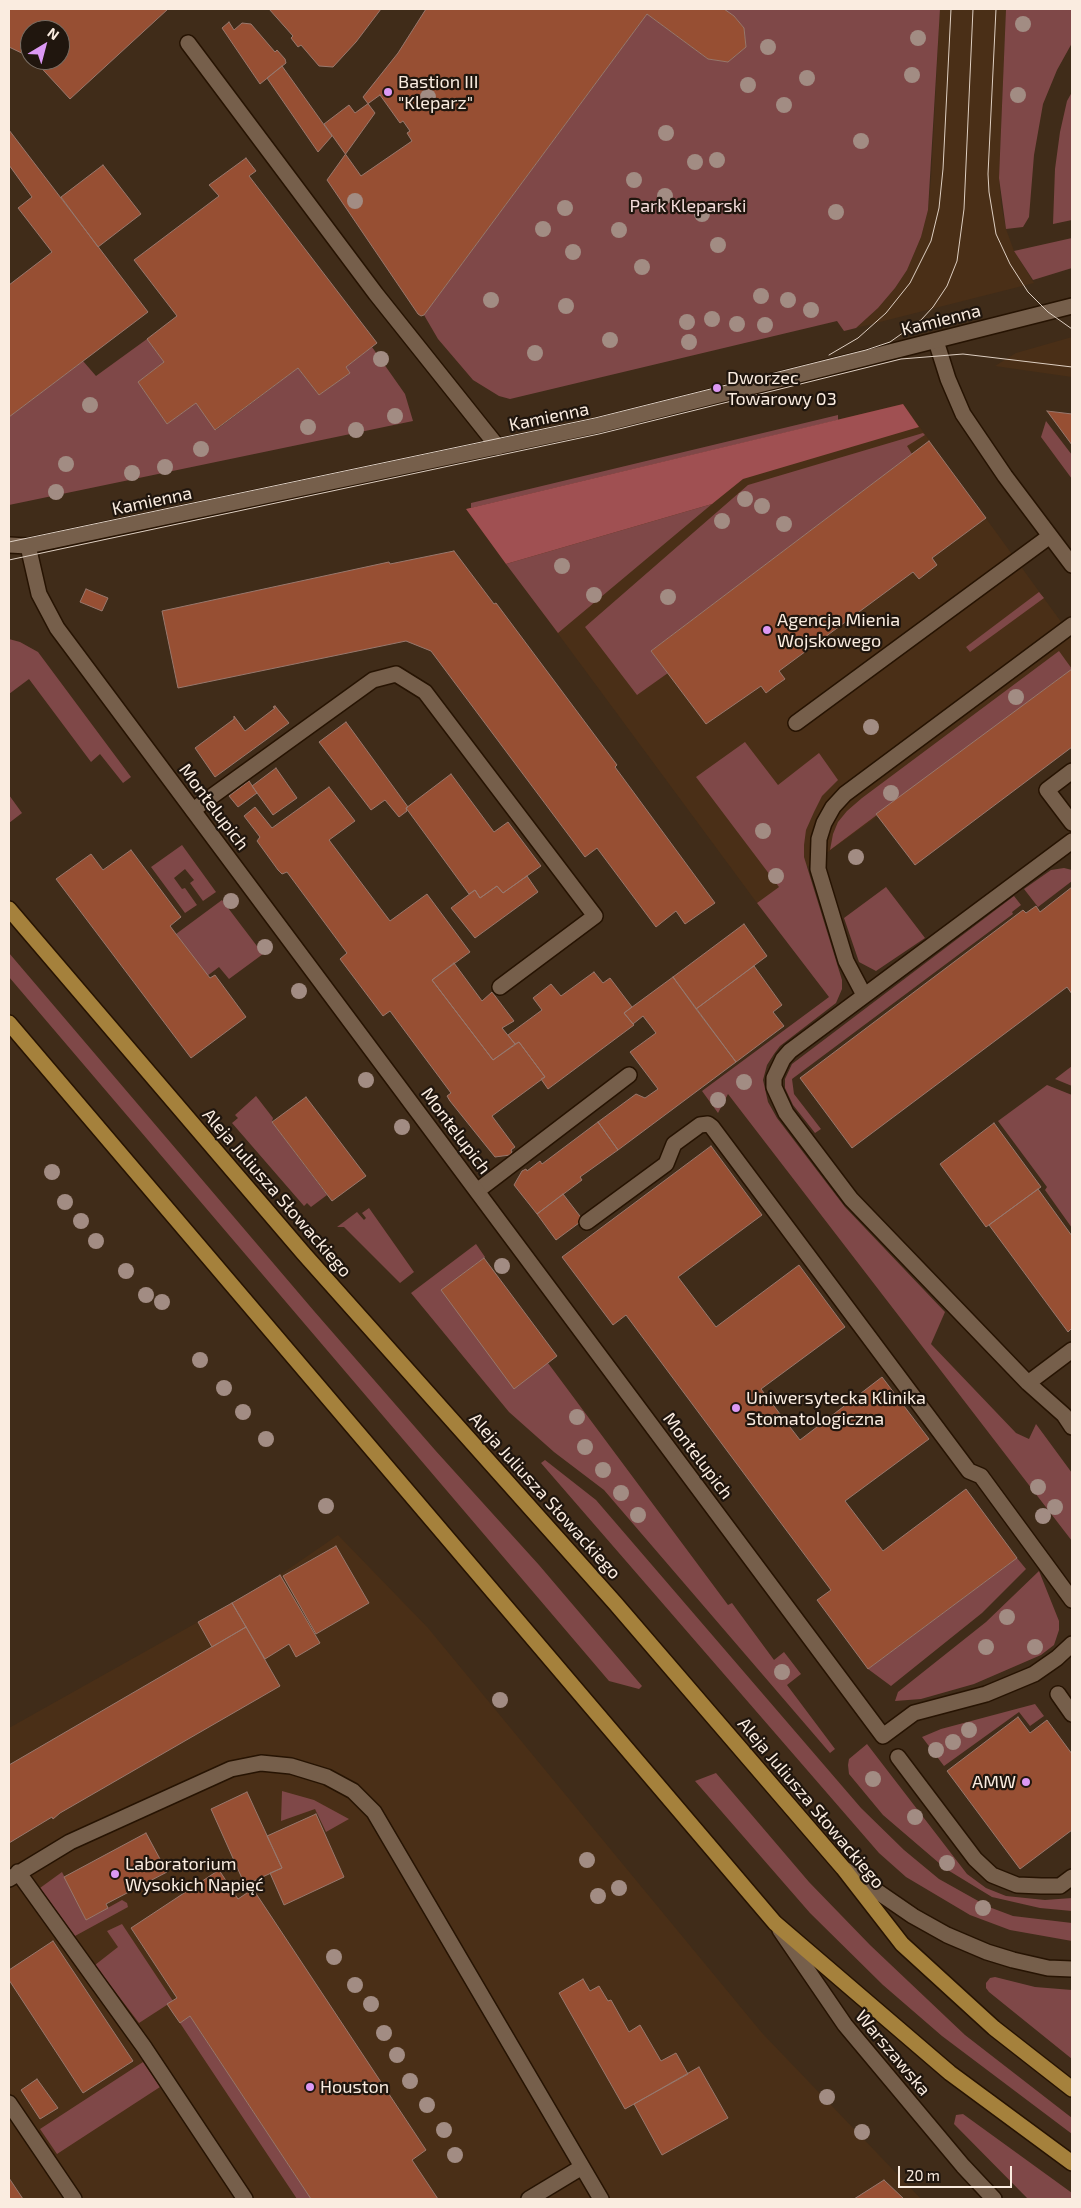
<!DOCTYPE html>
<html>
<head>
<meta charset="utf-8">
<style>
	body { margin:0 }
	#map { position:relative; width:1081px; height:2208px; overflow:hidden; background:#402c19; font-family:"Exo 2",sans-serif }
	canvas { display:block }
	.frame { position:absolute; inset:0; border:10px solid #faece0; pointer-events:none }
	.north { position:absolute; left:20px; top:20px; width:50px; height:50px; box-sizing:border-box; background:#20160e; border:1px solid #776c62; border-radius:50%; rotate:37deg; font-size:14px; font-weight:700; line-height:20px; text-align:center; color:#faece0 }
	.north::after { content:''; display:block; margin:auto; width:18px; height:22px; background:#dc99f4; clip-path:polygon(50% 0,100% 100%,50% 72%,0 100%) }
	.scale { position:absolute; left:898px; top:2166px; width:114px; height:22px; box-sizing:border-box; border:2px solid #faece0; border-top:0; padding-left:6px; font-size:15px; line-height:18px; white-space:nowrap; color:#faece0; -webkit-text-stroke:4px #20160e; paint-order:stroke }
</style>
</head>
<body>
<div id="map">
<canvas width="1081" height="2208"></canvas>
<div class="frame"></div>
<div class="north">N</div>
<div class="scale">20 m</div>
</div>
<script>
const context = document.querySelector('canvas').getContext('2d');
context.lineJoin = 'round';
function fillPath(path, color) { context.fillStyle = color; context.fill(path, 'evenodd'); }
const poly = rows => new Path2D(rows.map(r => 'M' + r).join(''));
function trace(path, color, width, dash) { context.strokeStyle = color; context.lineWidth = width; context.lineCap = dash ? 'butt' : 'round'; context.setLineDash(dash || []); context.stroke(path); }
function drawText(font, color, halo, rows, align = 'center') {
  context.font = font + ' "Exo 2",sans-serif'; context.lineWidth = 4.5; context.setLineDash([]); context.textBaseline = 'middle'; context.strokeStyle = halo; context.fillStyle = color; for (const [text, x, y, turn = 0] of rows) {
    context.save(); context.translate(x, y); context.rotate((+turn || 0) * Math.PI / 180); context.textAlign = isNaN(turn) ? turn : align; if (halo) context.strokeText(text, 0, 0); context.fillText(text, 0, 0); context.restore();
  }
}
fillPath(poly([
	[940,9,1006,9,999,178,1001,204,1006,229,1014,251,1034,283,856,328,878,308,895,288,907,270,921,237,928,210,931,179],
	[1072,337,1072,377,995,366,1016,353],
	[903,404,1072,637,1072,669,880,810,876,814,878,816,757,903,466,509],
	[338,1535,428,1628,762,2033,921,2199,9,2199,9,1728,198,1622,280,1575]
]), '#4a2f17');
fillPath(poly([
	[724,9,940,9,928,210,921,237,907,270,895,288,878,308,856,328,844,331,837,321,510,399,499,396,473,380,438,339,424,315,647,14,708,59,728,62,746,47,744,28,734,16],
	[1006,9,1072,9,1072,43,1057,70,1043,104,1034,155,1029,217,1023,227,1006,229,999,178],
	[1072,92,1072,220,1053,224,1055,169,1060,132,1067,101],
	[1072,238,1072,268,1033,280,1014,251],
	[147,339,164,362,138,382,167,424,196,403,216,430,298,368,319,395,350,373,346,367,372,347,405,394,413,421,9,505,9,417,83,361,96,376],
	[838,415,838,420,471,508,471,503],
	[1046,421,1072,455,1072,479,1041,437],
	[923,433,925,435,907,446,912,454,651,651,668,673,637,695,585,627,748,485],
	[712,504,558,633,506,564],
	[1039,592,1044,598,970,652,966,647],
	[9,639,20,642,38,652,131,777,123,783,100,754,91,762,29,679,9,694],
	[1059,651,1072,669,830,850,833,834,838,822,847,811,862,798],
	[745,742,778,785,819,753,838,780,822,796,814,812,806,830,804,845,804,857,842,980,842,989,836,1003,780,1046,774,1054,767,1065,763,1080,768,1102,777,1118,845,1207,945,1312,931,1344,1016,1433,1029,1439,1036,1424,1072,1473,1072,1541,728,1094,718,1113,702,1091,829,997,757,903,779,887,696,777],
	[9,795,22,813,9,823],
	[182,845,216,892,203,901,190,883,194,880,185,869,174,878,182,889,185,888,197,905,185,913,151,867],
	[1064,868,1072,870,1072,881,1038,907,1024,889,1051,870],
	[886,887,925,938,876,971,859,962,844,918],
	[1014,896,1021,905,1012,912,1013,914,792,1079,794,1094,821,1129,815,1133,793,1105,785,1088,785,1079,792,1064],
	[222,900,263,954,229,979,219,967,207,976,176,934],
	[9,953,314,1311,435,1450,539,1565,642,1686,639,1689,609,1681,9,977],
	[1072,1066,1072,1086,1055,1079],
	[1047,1085,1072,1095,1072,1228,1045,1190,1047,1187,998,1121],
	[256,1096,273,1118,272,1122,327,1195,311,1207,307,1203,304,1206,232,1123,238,1118,235,1115],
	[369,1208,414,1272,400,1283,344,1227,337,1227,357,1212,364,1220,366,1218,362,1213],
	[476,1244,485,1257,442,1290,548,1363,728,1605,732,1603,774,1660,784,1652,801,1674,787,1685,835,1749,830,1753,604,1490,554,1452,509,1412,411,1293],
	[545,1460,596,1500,861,1808,904,1850,939,1879,989,1907,1013,1916,1072,1923,1072,1941,1010,1930,970,1915,906,1877,879,1853,541,1463],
	[1017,1558,1026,1569,982,1613,891,1686,868,1669],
	[1039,1571,1059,1621,1059,1630,1054,1645,1041,1655,974,1684,921,1699,895,1701,898,1692,986,1622],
	[1035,1704,1044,1716,1030,1726,1019,1712,944,1766,922,1737,941,1729],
	[867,1744,967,1874,986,1888,1006,1896,1045,1900,1072,1898,1072,1911,1040,1908,992,1897,946,1869,883,1815,849,1774,848,1765,849,1759],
	[716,1773,809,1882,870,1945,965,2035,1072,2118,1072,2134,942,2036,883,1985,810,1913,695,1781],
	[282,1791,314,1800,349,1819,326,1832,315,1809,281,1821],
	[62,1872,86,1920,122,1900,127,1903,128,1907,75,1936,40,1888],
	[122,1924,173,2001,139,2023,95,1965,118,1947,107,1931],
	[995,1977,1035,1987,1072,1990,1072,2059,989,1992,986,1988,986,1983,990,1978],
	[190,2016,311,2199,297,2199,180,2023],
	[143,2062,160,2087,57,2154,40,2129],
	[963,2114,1072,2193,1072,2199,1028,2199,954,2124,956,2115]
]), '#7f4848');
fillPath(poly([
	[903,404,919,427,743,479,712,504,506,564,466,509]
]), '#a05052');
const building = poly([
	[9,9,168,9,70,99,34,60,60,60,60,30,30,30,30,57,9,47,9,9],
	[269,9,381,9,356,42,333,67,319,66,301,45,298,47,291,38,293,36,269,9],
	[426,9,724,9,734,16,744,28,746,47,728,62,708,59,647,14,424,315,421,316,418,314,327,180,375,113,363,97,398,53,426,9],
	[229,22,234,30,242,23,251,24,275,52,277,50,285,59,286,63,260,84,222,28,229,22],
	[282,66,332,136,318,152,267,78,282,66],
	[380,95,400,123,403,121,410,131,407,133,412,141,361,176,324,124,349,105,355,113,380,95],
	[9,130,148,312,9,417,9,285,52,252,18,208,32,197,9,165,9,130],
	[246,158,256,171,249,176,377,343,346,367,350,373,319,395,298,368,215,430,196,403,167,424,138,382,164,362,147,339,177,316,134,260,219,196,209,185,246,158],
	[103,165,141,214,98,247,61,197,103,165],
	[1047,411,1072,414,1072,445,1047,411],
	[929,441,986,518,932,558,937,565,919,579,913,572,779,671,785,679,775,686,766,693,761,686,706,724,651,651,929,441],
	[454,551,494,604,496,603,617,765,615,767,715,903,685,924,676,911,656,927,597,848,585,857,431,651,406,641,178,688,162,611,389,562,390,564,454,551],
	[86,589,108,598,102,611,80,602,86,589],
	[1072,669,1072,747,915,865,876,814,1072,669],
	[275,706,289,723,215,777,195,748,234,719,234,716,245,731,275,708,273,707,275,706],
	[346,722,408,807,406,808,407,811,399,817,385,800,371,810,319,742,346,722],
	[276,768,297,798,273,815,252,786,276,768],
	[451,774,494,832,508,822,541,866,503,893,497,886,480,898,475,890,469,894,406,808,451,774],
	[249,781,257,793,238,807,229,796,249,781],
	[329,787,355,821,329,840,390,921,427,894,470,952,432,980,493,1060,519,1042,545,1077,492,1116,515,1147,511,1150,512,1152,510,1155,495,1157,450,1101,447,1096,451,1093,390,1011,383,1016,340,959,347,953,287,872,282,874,278,870,257,841,260,837,244,816,255,807,272,828,329,787],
	[131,850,181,917,170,926,176,934,210,978,215,975,246,1017,191,1058,56,879,91,854,103,870,131,850],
	[527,876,538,892,475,938,451,908,475,890,480,898,497,886,503,893,527,876],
	[1072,887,1072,994,1067,987,852,1148,800,1078,1023,910,1026,913,1036,906,1040,912,1072,887],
	[744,924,767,956,696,1009,673,977,744,924],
	[454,963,482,1001,492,992,514,1021,502,1028,515,1044,493,1060,432,980,454,963],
	[754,966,782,1005,773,1012,784,1026,736,1062,696,1009,754,966],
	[594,972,603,983,610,978,632,1007,624,1013,634,1025,548,1089,541,1079,545,1077,519,1042,515,1044,508,1035,542,1010,533,998,551,984,561,996,594,972],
	[673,977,736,1062,618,1150,598,1122,636,1094,645,1098,658,1089,630,1052,656,1033,643,1016,633,1024,624,1013,673,977],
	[306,1097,366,1176,332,1201,272,1122,306,1097],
	[598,1122,618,1150,580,1177,582,1180,537,1214,514,1185,522,1171,526,1169,527,1171,540,1161,542,1164,598,1122],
	[994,1123,1041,1187,986,1227,940,1164,994,1123],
	[711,1146,762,1215,678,1277,716,1327,799,1265,845,1327,761,1389,790,1427,800,1440,882,1377,929,1439,845,1501,883,1551,966,1489,1017,1558,868,1669,817,1600,831,1590,757,1491,626,1315,613,1325,562,1257,711,1146],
	[1038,1189,1072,1236,1072,1328,1068,1332,989,1225,1038,1189],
	[563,1194,583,1220,556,1240,537,1214,563,1194],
	[484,1258,557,1356,514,1389,441,1290,484,1258],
	[336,1546,369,1603,316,1634,283,1576,336,1546],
	[280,1575,320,1643,296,1657,289,1644,265,1659,232,1603,280,1575],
	[232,1603,246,1627,212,1647,198,1622,232,1603],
	[246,1627,280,1686,60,1813,53,1819,52,1817,9,1843,9,1765,246,1627],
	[1018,1717,1030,1733,1047,1720,1072,1754,1072,1830,1020,1869,947,1771,1018,1717],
	[247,1792,282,1868,245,1885,211,1809,247,1792],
	[316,1814,344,1877,284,1905,270,1873,282,1868,267,1836,316,1814],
	[146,1833,167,1872,106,1904,108,1908,86,1920,64,1877,146,1833],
	[219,1870,238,1899,253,1889,426,2150,412,2160,438,2199,311,2199,190,2016,180,2023,173,2013,167,2004,177,1998,131,1928,219,1870],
	[53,1941,133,2061,83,2093,9,1980,9,1970,53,1941],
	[583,1979,590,1991,599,1986,608,2001,611,2000,629,2032,640,2025,661,2061,676,2053,688,2074,625,2109,559,1993,583,1979],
	[699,2067,728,2118,662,2155,634,2104,699,2067],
	[37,2079,58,2108,40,2119,21,2090,37,2079],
	[9,2178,23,2199,9,2199,9,2178],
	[884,2180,904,2199,854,2199,884,2180]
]);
fillPath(building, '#974f33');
trace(building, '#98786d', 1);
const service = poly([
	[188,43,376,294,498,447],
	[936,341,948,379,963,414,1005,476,1072,565],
	[796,723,1050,536],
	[1072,771,1047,790,1072,823],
	[193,810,373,680,396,674,425,692,595,916,500,987],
	[1072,841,790,1051,783,1059,774,1078,774,1087,786,1113,851,1199,1028,1383,1064,1415,1072,1427],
	[864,995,846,961,818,869,819,839,824,823,833,807,845,794,1072,625],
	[477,1191,629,1075],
	[1028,1383,1072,1350],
	[1058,1694,1072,1714],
	[898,1757,975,1859,992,1875,1017,1885,1041,1886,1060,1886,1072,1877],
	[18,1872,144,2047,245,2199],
	[9,1879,70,1842,231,1769,261,1763,291,1766,327,1777,353,1791,374,1812,601,2199],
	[9,2103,74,2199],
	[529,2199,582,2167]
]);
const minor = poly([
	[9,545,28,546,596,426,1072,306],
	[28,546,39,594,57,628,883,1736,914,1713,986,1694,1034,1674,1057,1658,1072,1644],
	[587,1222,666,1164,674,1144,700,1125,708,1124,712,1127,969,1471,981,1476,1072,1600]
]);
const tertiary = poly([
	[846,1870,913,1916,947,1935,987,1952,1013,1960,1048,1968,1072,1969],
	[780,1930,845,2025,963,2166,994,2199]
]);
const primary = poly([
	[9,909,304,1254,615,1603,843,1868,902,1944,994,2028,1072,2089],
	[9,1023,775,1923,950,2073,1072,2163]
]);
trace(service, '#261302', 18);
trace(minor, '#261302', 18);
trace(tertiary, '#261302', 18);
trace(primary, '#261302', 18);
trace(service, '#765f4b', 15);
trace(minor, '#765f4b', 15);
trace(tertiary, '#765f4b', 15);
trace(primary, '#a5813c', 15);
trace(poly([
	[996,9,988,174,989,192,996,234,1010,264,1028,292,1048,312,1072,329],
	[829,355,858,338,886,313,910,283,931,241,939,208,943,169,951,9],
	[9,542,595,418,866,350,890,342,921,320,933,307,947,286,957,261,964,209,973,9],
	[9,560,599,434,901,359,963,354,1072,367]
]), '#decfc2', 1);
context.fillStyle = '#a28c83';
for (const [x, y] of [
	[1023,24],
	[918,38],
	[768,47],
	[912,75],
	[807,78],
	[748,85],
	[1018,95],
	[428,97],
	[784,105],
	[666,133],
	[861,141],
	[717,160],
	[695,162],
	[634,180],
	[665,196],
	[355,201],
	[565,208],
	[836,212],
	[702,214],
	[543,229],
	[619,230],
	[718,245],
	[573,252],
	[642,267],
	[761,296],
	[491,300],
	[788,300],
	[566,306],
	[811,310],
	[712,319],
	[687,322],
	[737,324],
	[765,325],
	[610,340],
	[689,342],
	[535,353],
	[381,359],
	[90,405],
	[395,416],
	[308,427],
	[356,430],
	[201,449],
	[66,464],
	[165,467],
	[132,473],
	[56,492],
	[745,499],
	[762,506],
	[722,521],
	[784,524],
	[562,566],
	[594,595],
	[668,597],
	[1016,697],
	[871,727],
	[891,793],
	[763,831],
	[856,857],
	[776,876],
	[231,901],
	[265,947],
	[299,991],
	[366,1080],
	[744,1082],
	[718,1100],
	[402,1127],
	[52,1172],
	[65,1202],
	[81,1221],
	[96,1241],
	[502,1266],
	[126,1271],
	[146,1295],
	[162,1302],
	[200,1360],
	[224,1388],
	[243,1412],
	[577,1417],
	[266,1439],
	[585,1447],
	[603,1470],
	[1038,1487],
	[621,1493],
	[326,1506],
	[1055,1507],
	[638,1515],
	[1043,1516],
	[1007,1617],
	[986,1647],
	[1035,1647],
	[782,1672],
	[500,1700],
	[969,1730],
	[953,1742],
	[936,1750],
	[873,1779],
	[915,1817],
	[587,1860],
	[947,1863],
	[619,1888],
	[598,1896],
	[983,1908],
	[334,1957],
	[355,1985],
	[371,2004],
	[384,2033],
	[397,2055],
	[410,2081],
	[827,2097],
	[427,2105],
	[444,2130],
	[862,2132],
	[455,2155]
]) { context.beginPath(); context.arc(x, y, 8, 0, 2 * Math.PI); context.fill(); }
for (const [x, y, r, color] of [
	[388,92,5,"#dc99f4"],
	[717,388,5,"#dc99f4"],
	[767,630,5,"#dc99f4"],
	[736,1408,5,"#dc99f4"],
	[1026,1782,5,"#dc99f4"],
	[115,1874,5,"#dc99f4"],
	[310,2087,5,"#dc99f4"]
]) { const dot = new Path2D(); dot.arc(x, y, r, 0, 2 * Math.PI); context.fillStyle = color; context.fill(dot); trace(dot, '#20160e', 2); }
drawText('18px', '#faece0', '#20160e', [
	["Bastion III",398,82],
	["\"Kleparz\"",398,103],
	["Dworzec",727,378],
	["Towarowy 03",727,399],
	["Agencja Mienia",777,620],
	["Wojskowego",777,641],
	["Uniwersytecka Klinika",746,1398],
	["Stomatologiczna",746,1419],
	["AMW",1016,1782,"right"],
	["Laboratorium",125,1864],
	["Wysokich Napięć",125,1885],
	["Houston",320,2087]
], 'left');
drawText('18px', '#f3dbda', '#20160e', [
	["Park Kleparski",688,206]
]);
drawText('18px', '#faece0', '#20160e', [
	["Kamienna",941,320,-14],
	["Kamienna",549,417,-12],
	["Kamienna",152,501,-12],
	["Montelupich",214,807,53],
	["Montelupich",456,1131,53],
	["Aleja Juliusza Słowackiego",277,1193,49],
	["Montelupich",698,1456,53],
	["Aleja Juliusza Słowackiego",545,1496,48],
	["Aleja Juliusza Słowackiego",811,1803,50],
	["Warszawska",893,2053,50]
]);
</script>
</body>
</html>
